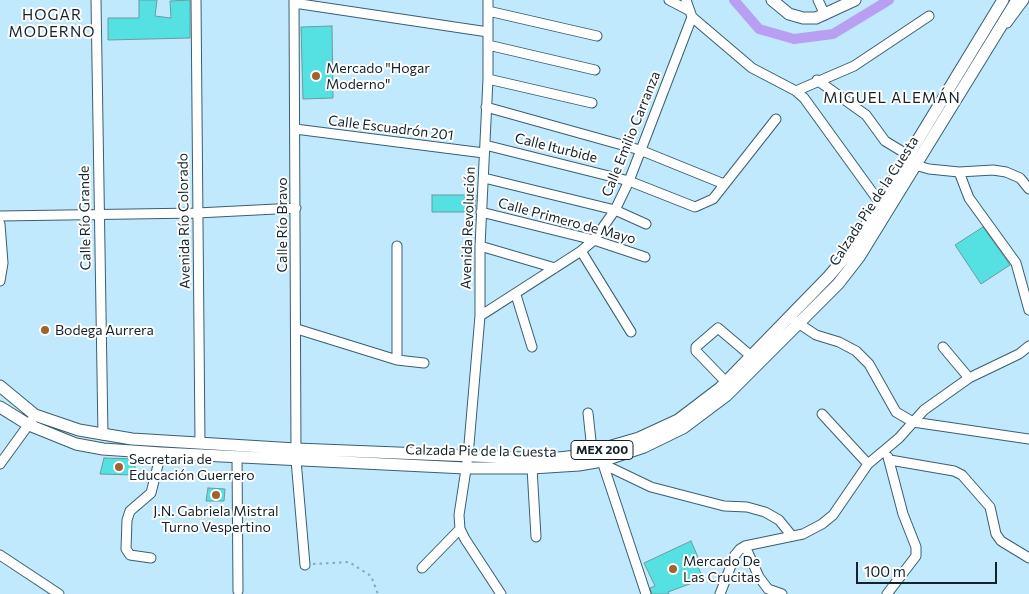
<!DOCTYPE html>
<html>
<head>
<meta charset="utf-8">
<style>
	body { margin:0 }
	#map { position:relative; width:1029px; height:594px; overflow:hidden; background:#c1e9fd; font-family:Commissioner,sans-serif }
	canvas { display:block }
	.scale { position:absolute; left:856px; top:562px; width:141px; height:22px; box-sizing:border-box; border:2px solid #14232b; border-top:0; padding-left:6px; font-size:15px; line-height:18px; white-space:nowrap; color:#14232b; -webkit-text-stroke:4px #fff; paint-order:stroke }
</style>
</head>
<body>
<div id="map">
<canvas width="1029" height="594"></canvas>
<div class="scale">100 m</div>
</div>
<script>
const context = document.querySelector('canvas').getContext('2d');
context.lineJoin = 'round';
const poly = rows => new Path2D(rows.map(r => 'M' + r).join(''));
function trace(path, color, width, dash) { context.strokeStyle = color; context.lineWidth = width; context.lineCap = dash ? 'butt' : 'round'; context.setLineDash(dash || []); context.stroke(path); }
function fillPath(path, color) { context.fillStyle = color; context.fill(path, 'evenodd'); }
function drawText(font, color, halo, rows, align = 'center') {
  context.font = font + ' Commissioner,sans-serif'; context.lineWidth = 4; context.setLineDash([]); context.textBaseline = 'middle'; context.strokeStyle = halo; context.fillStyle = color; for (const [text, x, y, turn = 0] of rows) {
    context.save(); context.translate(x, y); context.rotate((+turn || 0) * Math.PI / 180); context.textAlign = isNaN(turn) ? turn : align; if (halo) context.strokeText(text, 0, 0); context.fillText(text, 0, 0); context.restore();
  }
}
trace(poly([
	[734,0,759,29,794,39,833,34,889,0]
]), '#b89ff2', 10);
const building = poly([
	[139,0,157,0,155,16,171,18,170,1,190,0,190,38,108,40,108,18,139,18,139,0],
	[332,26,333,98,303,99,301,27,332,26],
	[432,195,476,195,475,212,432,212,432,195],
	[983,227,1010,265,981,284,955,245,983,227],
	[104,458,136,459,134,475,100,474,104,458],
	[208,488,225,489,224,501,206,501,208,488],
	[691,541,700,562,697,564,703,579,668,592,669,594,652,594,650,588,655,586,644,563,691,541]
]);
fillPath(building, '#55e1e2');
trace(building, '#6c9b9a', 1);
const minor = poly([
	[96,0,103,435],
	[196,0,200,442],
	[294,0,296,449],
	[488,0,488,79,480,246,480,316,468,456,459,515,460,529,465,539,501,594],
	[669,0,688,10],
	[686,0,692,17,752,68,796,91,804,98,880,203],
	[818,0,825,15],
	[294,3,488,32],
	[488,11,597,36],
	[1007,23,1024,0],
	[488,45,595,70],
	[488,79,592,103],
	[817,80,866,115,885,141,908,155],
	[796,91,854,66,929,16],
	[486,107,640,150,724,184],
	[295,129,484,153],
	[485,145,629,181,695,207,713,199,776,119],
	[915,165,929,169,959,172,993,170,1006,172,1020,178,1029,189],
	[959,172,969,198,1016,263,1029,310],
	[484,178,615,210,646,224],
	[481,212,594,240,645,257],
	[0,216,197,213,296,208],
	[0,224,3,263,0,281],
	[480,246,555,268],
	[581,251,631,332],
	[516,295,532,347],
	[480,316,581,251,594,240,615,210,629,181,692,17],
	[795,321,816,335,839,342,856,351,869,364,896,412,913,422,1029,439],
	[297,329,397,360,424,363],
	[943,347,969,378],
	[397,360,397,246],
	[726,382,696,351,696,347,718,328,751,356],
	[588,413,591,441,603,464,646,594],
	[822,414,868,464],
	[237,456,238,591],
	[296,460,305,565],
	[890,460,954,471,962,475,990,507,996,534,1001,541,1029,558],
	[0,464,32,420],
	[603,464,651,487,724,506,747,507,765,512,779,520,792,536],
	[532,468,536,537],
	[745,546,759,577,768,589,782,594],
	[0,555,59,594],
	[151,558,130,555,126,549,127,520,130,511,151,493,161,453],
	[422,568,460,529],
	[720,594,735,555,740,549,745,546,803,534,822,524,833,515,868,464,899,438,924,410,969,378,1019,354,1029,346],
	[887,594,916,556,916,547,903,514,888,457]
]);
const major = poly([
	[772,0,789,14,803,18,816,18,855,0],
	[0,386,35,415,79,430,132,439,296,449,549,459,577,456,639,438,678,420,720,388,829,276,851,250,1003,0],
	[0,407,29,425,76,444,103,449,161,453,465,468,532,468,579,465,602,461,644,447,683,428,727,395,838,284,859,257,1017,0]
]);
trace(minor, '#3a5f70', 11);
trace(major, '#3a5f70', 13);
trace(poly([
	[313,564,349,562,371,576,378,594]
]), '#87a6b6', 2, [2.5, 4]);
trace(minor, '#fff', 9);
trace(major, '#fff', 11);
for (const [x, y, r, color] of [
	[316,76,5,"#a2632a"],
	[45,330,5,"#a2632a"],
	[119,467,5,"#a2632a"],
	[216,495,5,"#a2632a"],
	[673,569,5,"#a2632a"]
]) { const dot = new Path2D(); dot.arc(x, y, r, 0, 2 * Math.PI); context.fillStyle = color; context.fill(dot); trace(dot, '#fff', 2); }
for (const [x, y, w] of [
	[602,450,62]
]) { const box = new Path2D(); box.roundRect(x - w / 2, y - 9.5, w, 19, 4); context.fillStyle = '#fff'; context.fill(box); trace(box, '#14232b', 1); }
drawText('bold 12px', '#14232b', null, [
	["MEX 200",602,450]
]);
drawText('14px', '#14232b', '#fff', [
	["Mercado \"Hogar",326,68],
	["Moderno\"",326,84],
	["Bodega Aurrera",55,330],
	["Secretaria de",129,459],
	["Educación Guerrero",129,475],
	["J.N. Gabriela Mistral",216,511,"center"],
	["Turno Vespertino",216,527,"center"],
	["Mercado De",683,561],
	["Las Crucitas",683,577]
], 'left');
drawText('14px', '#14232b', '#fff', [
	["Calle Escuadrón 201",391,128,7],
	["Calle Emilio Carranza",631,134,-68],
	["Calle Iturbide",556,148,14],
	["Calzada Pie de la Cuesta",874,201,-57],
	["Calle Río Grande",85,218,-91],
	["Avenida Río Colorado",184,221,-91],
	["Calle Primero de Mayo",567,221,15],
	["Calle Río Bravo",282,225,-90],
	["Avenida Revolución",468,228,-88],
	["Calzada Pie de la Cuesta",481,451,1]
]);
context.letterSpacing = '1px';
drawText('15px', '#14232b', '#fff', [
	["HOGAR",52,15],
	["MODERNO",52,32],
	["MIGUEL ALEMÁN",892,98]
]);
context.letterSpacing = '0px';
</script>
</body>
</html>
